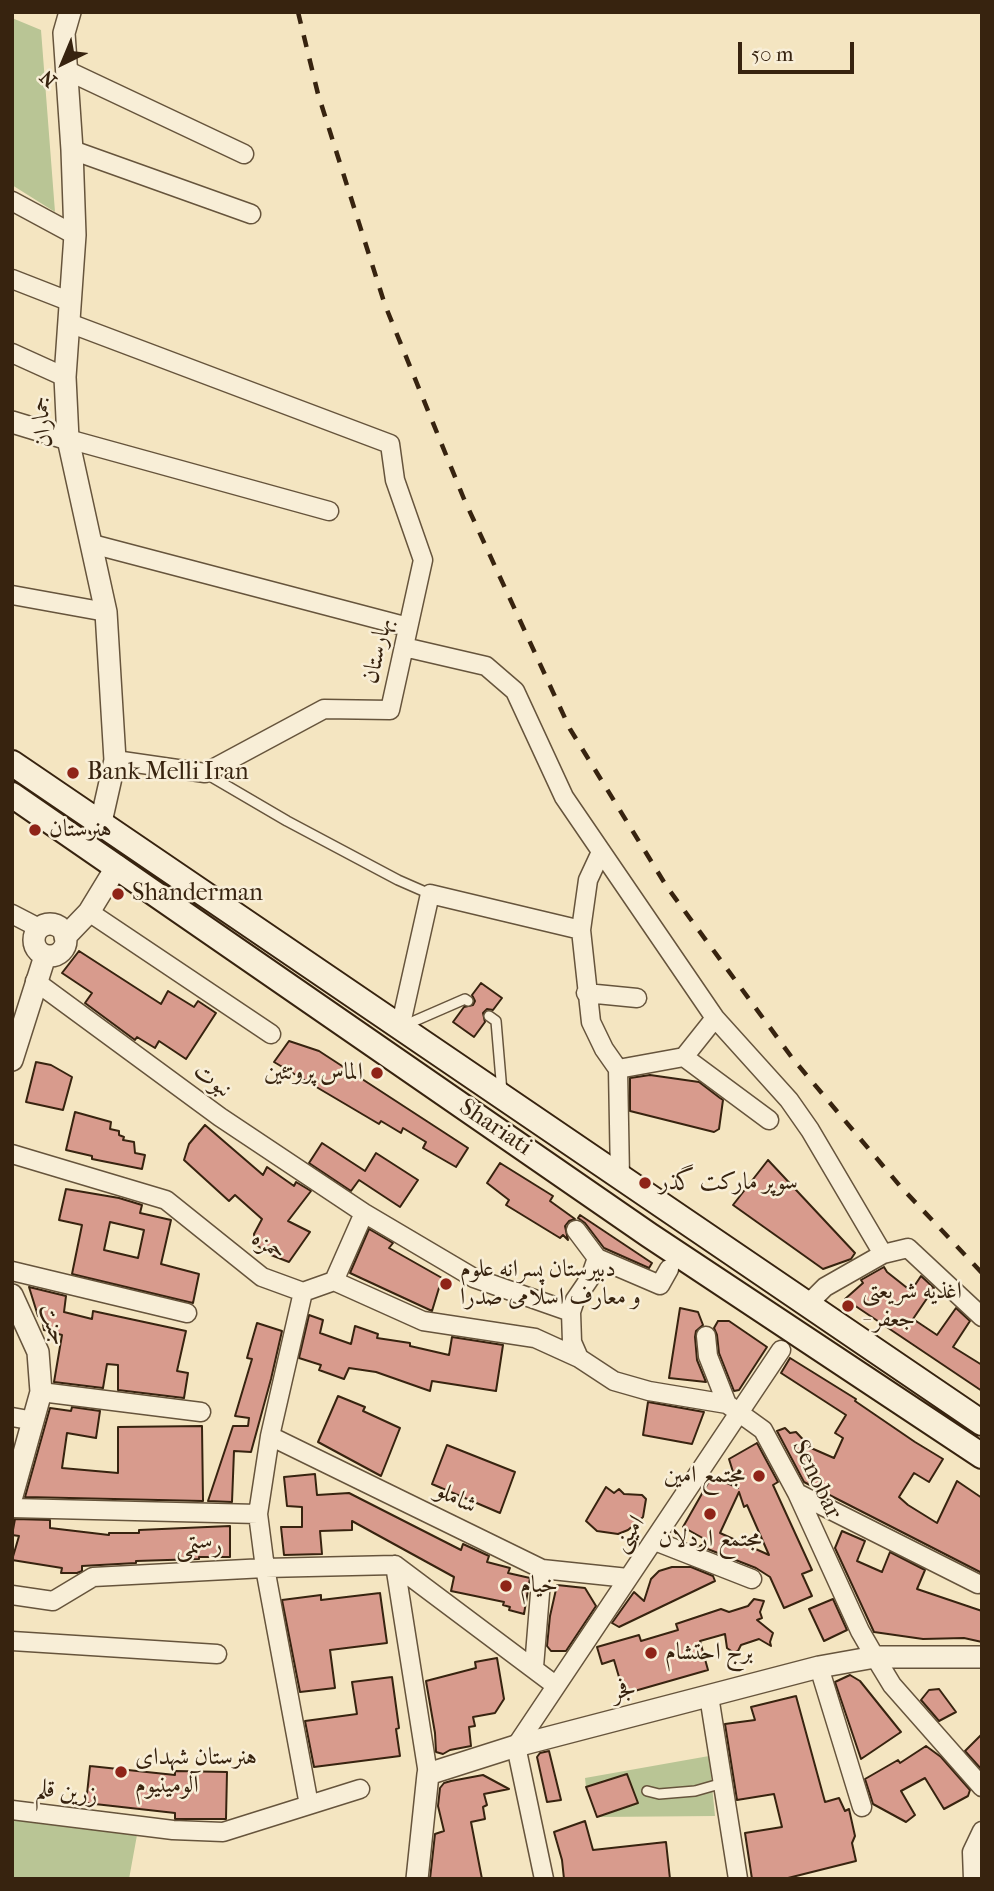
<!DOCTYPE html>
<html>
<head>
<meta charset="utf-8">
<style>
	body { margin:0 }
	#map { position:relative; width:994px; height:1891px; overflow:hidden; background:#f4e5c1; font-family:"IM FELL French Canon",serif }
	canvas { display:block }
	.frame { position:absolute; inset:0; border:14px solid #37230f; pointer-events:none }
	.north { position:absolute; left:28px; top:28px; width:70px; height:70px; -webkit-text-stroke:5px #f8eed7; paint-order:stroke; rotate:223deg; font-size:19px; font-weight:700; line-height:28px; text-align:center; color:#37230f }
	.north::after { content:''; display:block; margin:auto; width:24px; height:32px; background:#37230f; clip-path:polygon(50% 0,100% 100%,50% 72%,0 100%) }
	.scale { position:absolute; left:738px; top:42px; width:116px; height:32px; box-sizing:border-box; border:4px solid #37230f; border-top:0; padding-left:9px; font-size:21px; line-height:24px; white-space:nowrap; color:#37230f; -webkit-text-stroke:5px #f8eed7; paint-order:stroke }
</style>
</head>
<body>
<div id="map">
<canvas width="994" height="1891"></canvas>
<div class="frame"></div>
<div class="north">N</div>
<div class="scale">50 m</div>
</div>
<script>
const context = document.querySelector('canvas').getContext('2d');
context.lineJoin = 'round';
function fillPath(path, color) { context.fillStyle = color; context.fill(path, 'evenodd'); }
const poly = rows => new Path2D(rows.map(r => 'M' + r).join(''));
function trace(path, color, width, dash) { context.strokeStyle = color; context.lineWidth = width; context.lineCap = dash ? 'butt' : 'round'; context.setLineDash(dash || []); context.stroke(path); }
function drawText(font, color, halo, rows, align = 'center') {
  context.font = font + ' "IM FELL French Canon",Amiri,serif'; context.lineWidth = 5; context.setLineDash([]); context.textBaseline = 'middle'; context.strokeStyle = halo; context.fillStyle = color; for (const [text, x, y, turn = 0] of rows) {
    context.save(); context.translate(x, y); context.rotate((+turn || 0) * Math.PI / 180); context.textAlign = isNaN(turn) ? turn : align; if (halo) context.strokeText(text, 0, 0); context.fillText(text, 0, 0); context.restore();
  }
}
fillPath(poly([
	[12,18,41,30,55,212,12,185],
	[709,1756,715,1816,597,1817,637,1803,627,1774,586,1787,585,1778],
	[12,1819,137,1835,129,1879,12,1879]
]), '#b9c595');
const building = poly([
	[79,951,161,1004,168,991,194,1007,198,1001,216,1013,186,1059,159,1041,155,1048,137,1037,135,1040,85,1003,92,993,62,973,79,951],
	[481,983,502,998,493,1010,487,1009,483,1013,485,1022,474,1037,453,1022,464,1007,473,1005,475,1001,472,995,481,983],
	[289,1041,319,1051,468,1148,456,1167,423,1148,426,1142,403,1128,401,1133,381,1121,379,1124,274,1062,289,1041],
	[36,1062,51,1065,72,1077,63,1110,26,1102,36,1062],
	[650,1075,699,1082,720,1098,723,1100,719,1129,714,1132,630,1111,630,1078,650,1075],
	[75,1112,111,1122,110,1129,119,1131,119,1135,124,1137,123,1140,134,1142,135,1153,145,1155,142,1169,92,1159,92,1156,66,1150,75,1112],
	[205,1125,263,1175,267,1167,294,1186,296,1182,311,1191,288,1221,310,1232,289,1262,271,1255,255,1244,254,1234,262,1219,235,1195,229,1201,184,1160,189,1144,205,1125],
	[322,1143,365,1171,376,1153,418,1180,400,1207,359,1180,351,1191,309,1163,322,1143],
	[768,1160,855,1253,851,1259,823,1269,733,1205,768,1160],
	[500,1163,553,1196,550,1201,575,1219,569,1221,565,1226,568,1240,563,1235,560,1238,506,1205,509,1200,487,1183,500,1163],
	[66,1189,119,1198,142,1205,140,1213,171,1220,161,1264,199,1274,193,1303,72,1274,82,1225,59,1220,66,1189],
	[110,1222,144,1230,138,1258,104,1250,110,1222],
	[580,1215,652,1263,649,1268,604,1248,585,1223,578,1218,580,1215],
	[369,1229,393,1243,389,1248,442,1278,432,1311,350,1273,369,1229],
	[884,1267,887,1272,911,1291,921,1276,934,1288,913,1319,937,1335,956,1308,970,1321,953,1347,982,1365,982,1391,845,1299,863,1283,861,1280,884,1267],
	[29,1287,66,1296,64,1312,92,1319,93,1311,186,1331,177,1371,188,1373,184,1398,118,1390,118,1365,107,1364,103,1388,54,1382,62,1335,44,1330,42,1319,38,1316,29,1287],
	[680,1308,698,1312,703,1325,696,1331,695,1337,697,1360,706,1382,669,1378,680,1308],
	[309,1315,323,1320,320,1333,351,1344,355,1326,378,1334,377,1338,410,1343,410,1346,449,1355,452,1337,503,1345,496,1391,432,1381,430,1391,376,1372,349,1368,344,1379,319,1370,321,1365,299,1358,309,1315],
	[718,1321,729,1321,767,1347,739,1390,734,1391,719,1353,717,1335,714,1328,718,1321],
	[257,1323,282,1331,271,1379,251,1452,234,1451,232,1502,208,1501,233,1426,248,1426,249,1418,235,1416,252,1359,247,1358,257,1323],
	[790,1358,856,1399,855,1401,915,1442,943,1459,929,1482,914,1473,899,1497,908,1505,937,1523,957,1481,982,1498,982,1573,804,1482,777,1431,785,1428,790,1433,796,1432,811,1448,834,1458,843,1438,835,1433,846,1415,781,1373,790,1358],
	[338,1396,365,1407,363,1411,400,1428,381,1476,318,1442,338,1396],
	[648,1402,704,1412,692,1444,643,1435,648,1402],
	[72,1407,100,1411,96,1438,67,1433,62,1468,118,1473,118,1427,202,1426,203,1501,25,1497,50,1408,71,1411,72,1407],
	[757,1443,778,1482,773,1485,812,1570,802,1574,812,1596,784,1608,770,1577,756,1568,700,1546,708,1541,683,1527,712,1476,738,1488,729,1459,757,1443],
	[739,1492,744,1507,747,1505,769,1555,720,1533,739,1492],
	[447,1445,515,1472,500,1513,432,1484,447,1445],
	[315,1474,317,1495,349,1493,461,1550,463,1544,489,1556,487,1562,510,1568,508,1573,530,1578,524,1614,509,1610,510,1607,503,1605,504,1602,451,1591,454,1577,352,1521,352,1530,320,1531,322,1554,284,1555,281,1527,302,1527,302,1507,287,1506,284,1477,315,1474],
	[606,1487,614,1493,619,1489,624,1494,642,1495,646,1499,643,1517,628,1530,618,1534,597,1531,586,1521,606,1487],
	[15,1519,50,1520,50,1528,109,1535,109,1533,139,1533,139,1530,230,1526,230,1557,199,1557,199,1559,136,1561,136,1563,82,1566,82,1571,77,1573,61,1573,62,1568,12,1560,19,1536,12,1535,15,1519],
	[842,1531,865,1541,857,1561,882,1572,890,1552,925,1570,917,1589,982,1611,982,1642,964,1638,923,1639,874,1632,835,1548,842,1531],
	[672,1567,691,1567,713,1576,715,1581,619,1627,612,1623,634,1592,644,1601,651,1579,659,1571,672,1567],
	[557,1585,585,1588,596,1606,566,1651,551,1651,547,1646,550,1616,557,1585],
	[380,1593,387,1643,330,1650,335,1688,300,1692,282,1600,321,1595,321,1600,380,1593],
	[754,1599,764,1601,760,1612,762,1618,757,1620,773,1633,770,1642,771,1646,759,1639,741,1645,738,1651,734,1653,727,1648,725,1634,700,1641,708,1670,624,1694,614,1660,602,1664,597,1647,639,1635,641,1641,678,1630,676,1624,721,1609,729,1612,748,1606,754,1599],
	[833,1599,847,1630,824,1641,809,1609,833,1599],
	[497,1658,504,1699,495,1713,473,1717,475,1726,469,1727,471,1746,450,1750,443,1754,436,1752,435,1733,426,1681,476,1668,475,1662,497,1658],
	[850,1675,860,1681,901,1732,861,1759,835,1682,850,1675],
	[392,1677,399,1728,396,1729,400,1756,314,1767,305,1721,357,1714,352,1682,392,1677],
	[939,1689,956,1712,939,1721,921,1700,929,1690,939,1689],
	[796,1696,825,1802,839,1798,845,1811,849,1809,855,1836,852,1843,856,1861,784,1879,752,1879,745,1833,782,1827,774,1794,737,1800,725,1724,755,1720,751,1707,796,1696],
	[982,1734,982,1770,965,1751,982,1734],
	[926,1746,941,1757,970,1790,968,1796,944,1809,925,1778,901,1791,915,1815,906,1822,873,1804,865,1779,898,1760,900,1763,926,1746],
	[549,1751,561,1800,547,1802,537,1757,540,1753,549,1751],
	[90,1766,175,1775,175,1771,227,1772,226,1819,175,1819,175,1813,86,1803,90,1766],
	[627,1774,638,1803,597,1817,586,1787,627,1774],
	[483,1775,509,1789,484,1794,487,1805,483,1807,485,1819,471,1822,482,1879,430,1879,435,1834,444,1831,438,1806,440,1788,444,1783,451,1781,483,1775],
	[585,1821,593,1850,666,1842,670,1879,564,1879,562,1860,554,1832,585,1821]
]);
fillPath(building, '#d89b8d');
trace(building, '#37230f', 2);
const service = poly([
	[205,773,287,821,398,880,430,894],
	[489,1016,496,1021,502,1092],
	[403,1026,465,999,468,1001],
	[647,1791,659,1794,695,1791,723,1783]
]);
const minor = poly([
	[68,71,244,154],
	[72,150,251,214],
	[12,201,75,235],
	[12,279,71,302],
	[69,323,390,444,395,480,423,560,390,710,324,709,205,773,115,760],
	[12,353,65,377],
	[68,439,329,511],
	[92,544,408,627],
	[12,595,106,612],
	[404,647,486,666,515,691,564,797,715,1018,789,1100,810,1130,883,1254],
	[601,852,588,880,581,930,591,1022,604,1049,618,1069,620,1177],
	[89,912,271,1034],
	[12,914,39,928],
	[35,981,220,1117,364,1213,474,1278,571,1312],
	[586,993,637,998],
	[400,1028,430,894,581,930],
	[684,1057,769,1120],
	[618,1069,684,1057,715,1018],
	[12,1154,166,1200,262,1277,303,1292,334,1281,423,1321,535,1338,579,1358,614,1381,649,1391,727,1404],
	[576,1230,597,1258],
	[12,1271,187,1313],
	[334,1281,364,1213],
	[303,1292,270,1436,258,1514,265,1568,309,1805],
	[808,1304,825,1287,883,1254,908,1248,982,1317],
	[706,1336,708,1356,727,1404,763,1430,797,1493,860,1631,875,1657,892,1685,982,1787],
	[579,1358,572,1342,571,1312,575,1300,590,1278,597,1258,660,1285,669,1269],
	[41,1392,201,1412],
	[12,1417,34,1421],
	[270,1436,542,1569,628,1578],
	[797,1493,978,1584],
	[12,1508,258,1514],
	[655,1541,752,1579],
	[395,1565,428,1774],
	[395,1565,555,1685],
	[12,1595,53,1601,93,1577,265,1568,395,1565],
	[12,1641,217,1654],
	[534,1667,542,1569],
	[819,1667,862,1807],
	[709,1696,738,1879],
	[12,1810,173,1830,223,1832,360,1789],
	[544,1879,516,1746,781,1350],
	[973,1879,972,1852,982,1831]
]);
const tertiary = poly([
	[70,12,64,33,72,150,75,235,65,377,68,439,106,612,115,760,101,822],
	[12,422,68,439],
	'34 940a16 16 0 1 1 32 0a16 16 0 1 1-32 0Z',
	[65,937,89,912,117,866],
	[12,1060,45,956],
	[12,1295,38,1352,41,1392,12,1496],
	[417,1879,428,1774,516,1746,819,1667,875,1657,982,1657]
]);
const secondary = poly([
	[12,763,982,1423],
	[12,795,649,1235,982,1456]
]);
trace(service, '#66543c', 12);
trace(minor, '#66543c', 21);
trace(tertiary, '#66543c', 24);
trace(secondary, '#37230f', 28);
trace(service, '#f8eed7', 9);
trace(minor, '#f8eed7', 18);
trace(tertiary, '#f8eed7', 21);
trace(secondary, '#f8eed7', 24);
trace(poly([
	[298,12,318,94,385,305,464,499,570,729,667,887,793,1059,900,1186,982,1273]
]), '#37230f', 4.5, [12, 12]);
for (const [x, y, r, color] of [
	[73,773,7,"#8f2418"],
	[35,830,7,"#8f2418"],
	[118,894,7,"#8f2418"],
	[377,1073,7,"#8f2418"],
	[645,1183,7,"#8f2418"],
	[446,1284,7,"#8f2418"],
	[848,1306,7,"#8f2418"],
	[759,1476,7,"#8f2418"],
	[710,1514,7,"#8f2418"],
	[506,1586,7,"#8f2418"],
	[651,1653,7,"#8f2418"],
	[121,1772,7,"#8f2418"]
]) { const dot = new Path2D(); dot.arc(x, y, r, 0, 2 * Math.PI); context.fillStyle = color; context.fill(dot); trace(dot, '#f8eed7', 2.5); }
drawText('24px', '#37230f', '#f8eed7', [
	["جماران",43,422,-95],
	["بهارستان",378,651,-77],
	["نبوت",212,1081,36],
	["Shariati",495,1128,34],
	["حمزه",268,1246,33],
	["جنت",52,1325,70],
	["Senobar",816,1480,64],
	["شاملو",456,1499,26],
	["امینی",629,1534,-55],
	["رستمی",199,1547,-3],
	["فجر",624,1691,-14],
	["زرین قلم",67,1793,7]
]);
drawText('24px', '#37230f', '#f8eed7', [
	["Bank Melli Iran",87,773],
	["هنرستان",49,830],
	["Shanderman",132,894],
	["الماس پروتئین",363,1073,"right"],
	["سوپر مارکت گذر",659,1183],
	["دبیرستان پسرانه علوم",460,1270],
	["و معارف اسلامی صدرا",460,1298],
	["اغذیه شریعتی",862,1292],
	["- جعفر",862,1320],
	["مجتمع امین",745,1476,"right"],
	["مجتمع اردلان",710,1540,"center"],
	["خیام",520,1586],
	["برج احتشام",665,1653],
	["هنرستان شهدای",135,1758],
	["آلومینیوم",135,1786]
], 'left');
</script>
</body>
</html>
